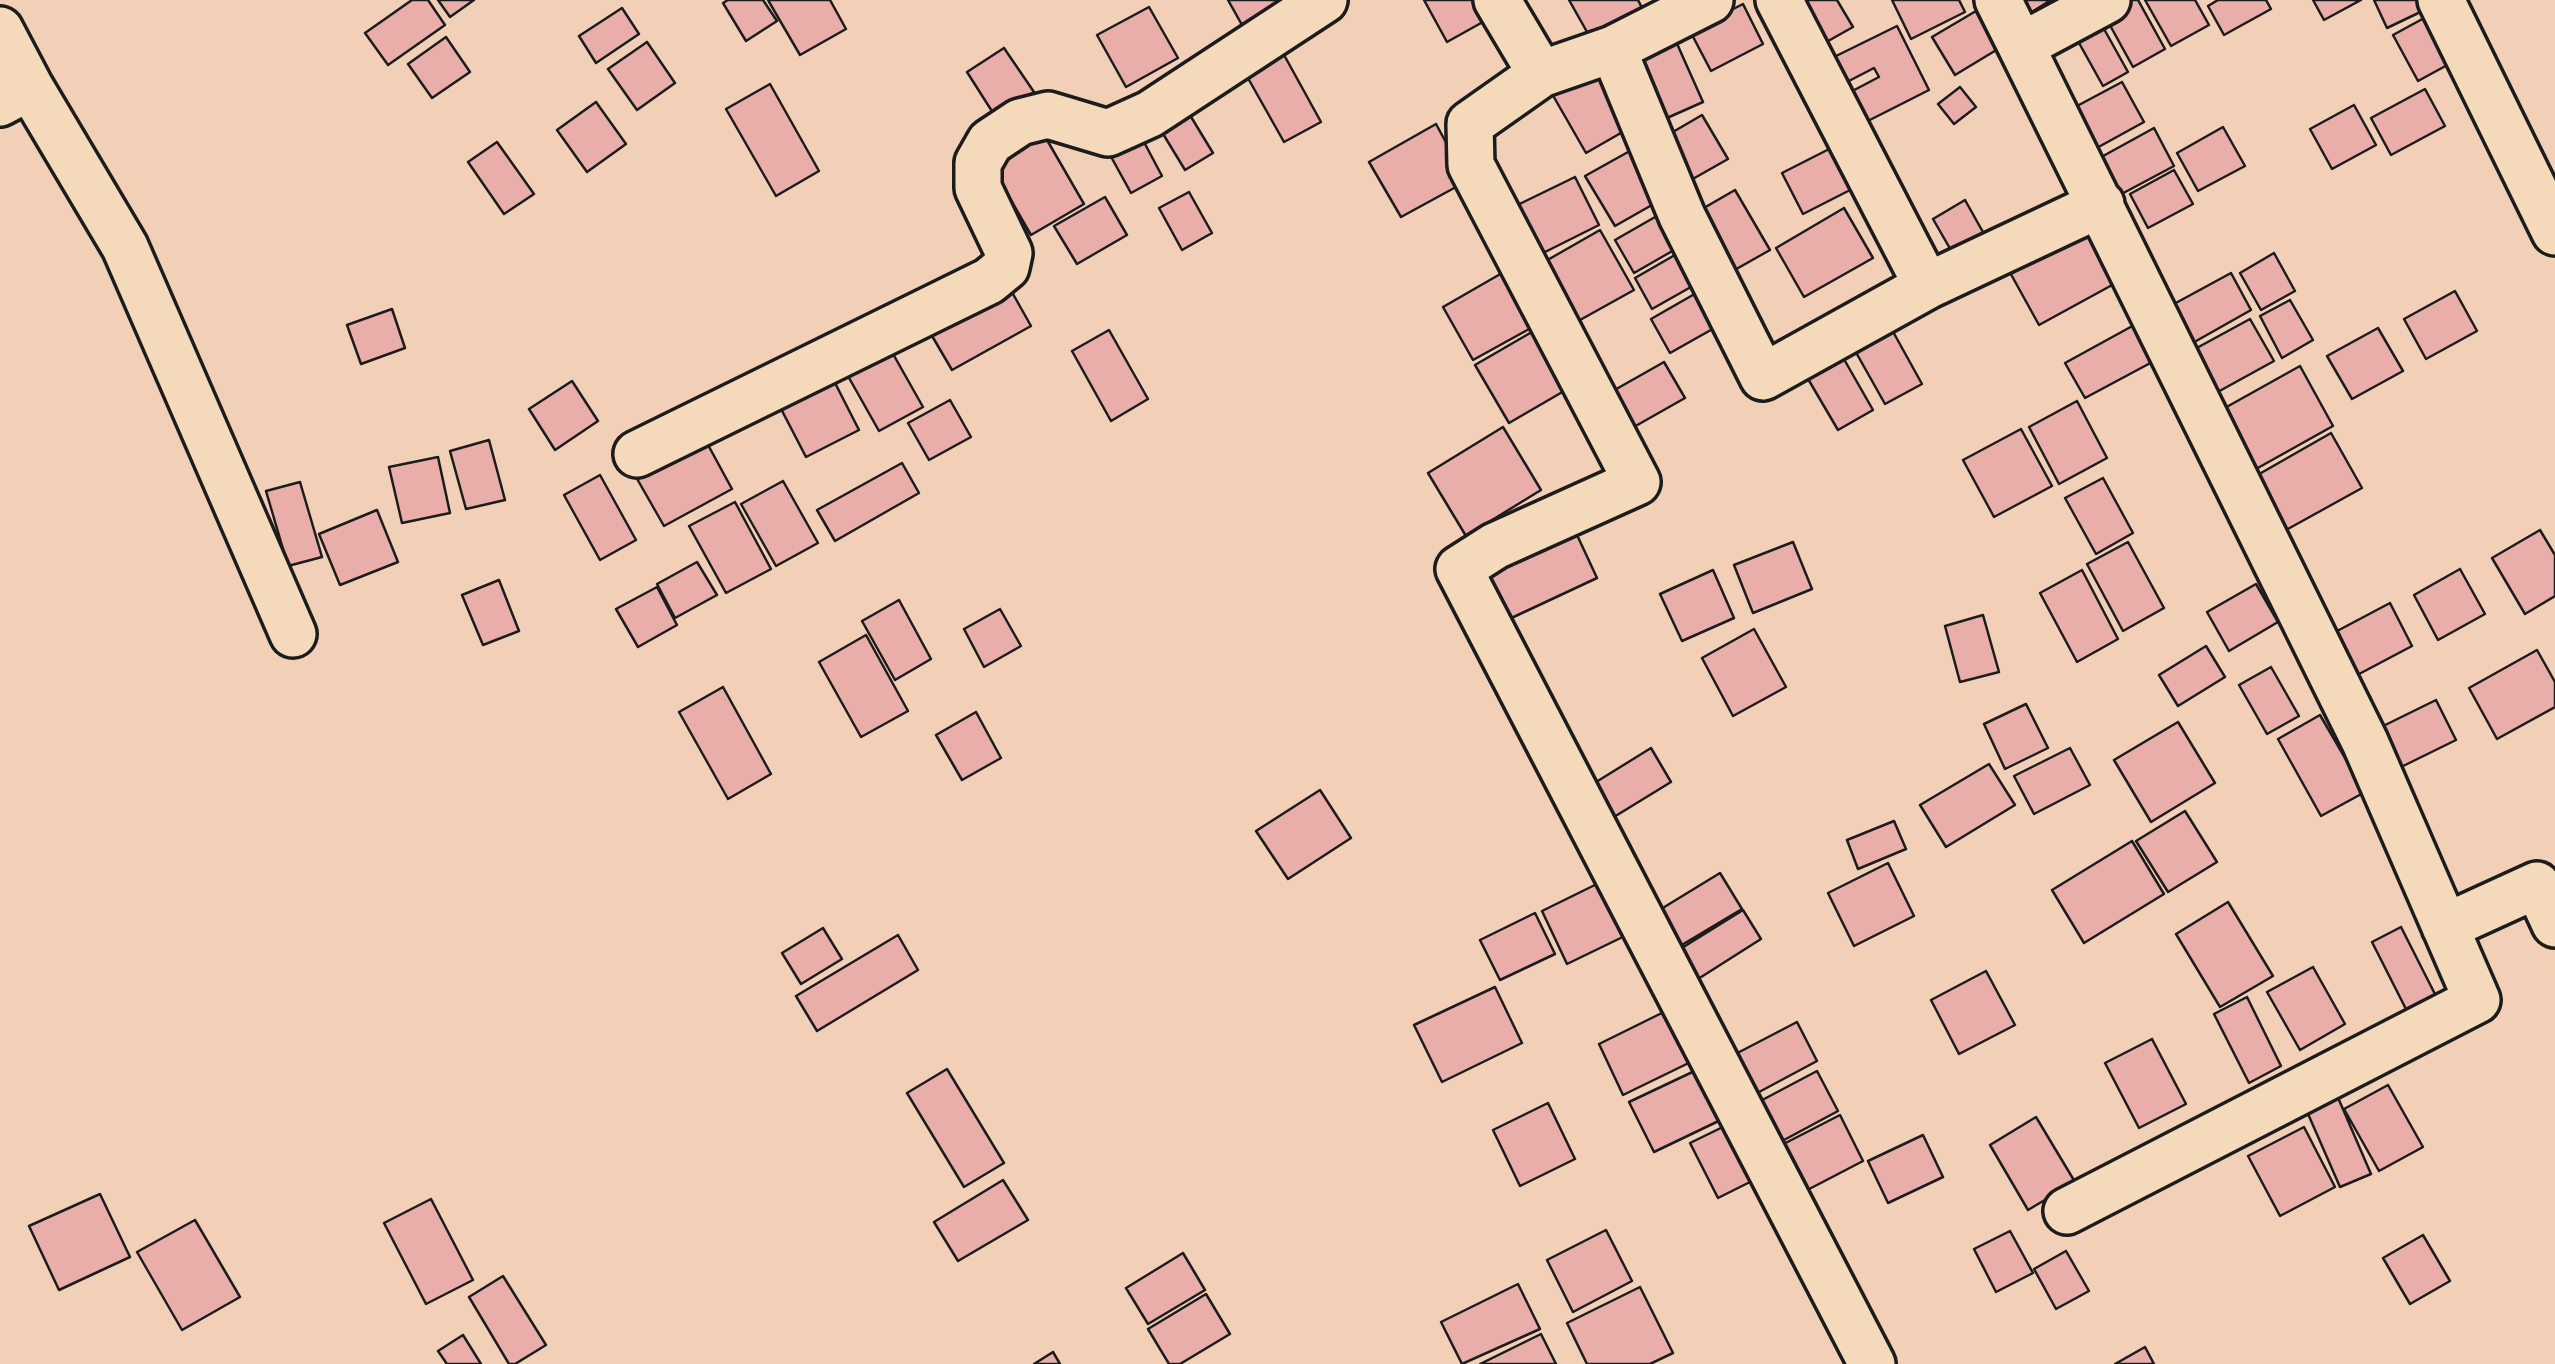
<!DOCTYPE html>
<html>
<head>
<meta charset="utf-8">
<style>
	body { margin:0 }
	canvas { display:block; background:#f2d0b8 }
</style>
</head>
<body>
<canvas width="2555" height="1364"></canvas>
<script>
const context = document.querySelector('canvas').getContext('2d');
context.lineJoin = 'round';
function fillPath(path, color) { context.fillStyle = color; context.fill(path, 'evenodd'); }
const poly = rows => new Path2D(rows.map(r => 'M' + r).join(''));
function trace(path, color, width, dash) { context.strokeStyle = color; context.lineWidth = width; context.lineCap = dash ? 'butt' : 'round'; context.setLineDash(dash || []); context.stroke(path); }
const building = poly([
	[412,0,428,0,445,25,388,65,365,33,412,0],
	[438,0,474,0,450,17,438,0],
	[728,0,763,0,777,21,746,41,723,3,728,0],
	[768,0,830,0,846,29,800,55,768,0],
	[1228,0,1278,0,1280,4,1242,25,1228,0],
	[1424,0,1479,0,1490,18,1447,42,1424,0],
	[1569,0,1638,0,1643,10,1591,39,1569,0],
	[1794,0,1837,0,1853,27,1821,45,1794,0],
	[1892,0,1959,0,1965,12,1911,39,1892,0],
	[2006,0,2051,0,2019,20,2006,0],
	[2117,0,2138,0,2165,49,2133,67,2101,9,2117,0],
	[2145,0,2195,0,2209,25,2171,46,2145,0],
	[2218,0,2266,0,2271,9,2224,35,2208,6,2218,0],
	[2313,0,2361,0,2324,20,2313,0],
	[2374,0,2430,0,2433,6,2387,28,2374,0],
	[1743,4,1763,44,1711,71,1690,31,1743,4],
	[1149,7,1178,58,1126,87,1097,35,1149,7],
	[622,8,639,34,596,63,579,36,622,8],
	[1976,11,1998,49,1955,75,1932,37,1976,11],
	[2094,11,2128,72,2103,86,2069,25,2094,11],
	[2437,11,2462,57,2418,81,2393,35,2437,11],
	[1897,26,1929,90,1854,128,1839,98,1879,77,1874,68,1845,83,1832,58,1897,26],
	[446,37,470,72,432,98,408,64,446,37],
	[1674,37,1703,102,1667,118,1639,53,1674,37],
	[647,42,675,83,637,110,608,69,647,42],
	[1278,44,1321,122,1284,142,1240,64,1278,44],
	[1004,48,1034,92,995,116,967,72,1004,48],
	[1605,61,1640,122,1586,153,1551,92,1605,61],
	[2122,82,2144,122,2084,155,2062,114,2122,82],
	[770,84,819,171,776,196,726,109,770,84],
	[1960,87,1976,107,1954,124,1938,104,1960,87],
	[2425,89,2445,126,2391,155,2371,118,2425,89],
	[596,102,626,144,587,172,557,130,596,102],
	[1182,102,1213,153,1185,170,1154,119,1182,102],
	[2354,105,2376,145,2332,169,2310,129,2354,105],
	[1702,115,1728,159,1691,180,1666,136,1702,115],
	[1436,124,1467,181,1401,217,1369,162,1436,124],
	[1136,127,1162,176,1131,193,1104,144,1136,127],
	[2223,127,2245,166,2198,191,2177,153,2223,127],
	[2154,128,2174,166,2114,198,2094,161,2154,128],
	[1043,133,1084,204,1031,235,990,164,1043,133],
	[497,142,534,194,504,214,468,162,497,142],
	[1839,144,1860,185,1803,214,1782,173,1839,144],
	[1637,147,1666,197,1615,226,1585,176,1637,147],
	[2174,170,2193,204,2148,228,2130,194,2174,170],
	[1575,177,1599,225,1527,261,1503,212,1575,177],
	[1735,190,1770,250,1724,276,1690,216,1735,190],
	[1189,192,1212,233,1182,250,1159,208,1189,192],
	[1105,197,1127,235,1077,264,1054,226,1105,197],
	[1965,200,1988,241,1956,259,1933,219,1965,200],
	[1844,208,1873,258,1804,297,1776,248,1844,208],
	[1669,209,1688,242,1634,273,1615,240,1669,209],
	[2078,217,2114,284,2039,325,2002,258,2078,217],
	[1600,230,1634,290,1571,325,1537,266,1600,230],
	[1687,248,1705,279,1652,309,1635,278,1687,248],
	[2274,253,2295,291,2261,310,2240,273,2274,253],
	[1509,269,1540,323,1473,360,1443,307,1509,269],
	[2231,273,2251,310,2182,349,2161,311,2231,273],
	[1008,285,1031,326,952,370,928,329,1008,285],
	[1705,288,1725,322,1670,353,1651,319,1705,288],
	[2455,291,2477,331,2426,359,2404,319,2455,291],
	[2290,300,2313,340,2282,358,2260,316,2290,300],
	[392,309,405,348,361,364,347,325,392,309],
	[1886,319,1922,384,1885,404,1849,340,1886,319],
	[2250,319,2274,361,2205,399,2182,356,2250,319],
	[2136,324,2156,360,2085,398,2065,363,2136,324],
	[2378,328,2403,371,2352,399,2327,356,2378,328],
	[1537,329,1571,387,1509,423,1475,365,1537,329],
	[1109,330,1148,399,1111,421,1072,351,1109,330],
	[888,345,923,407,879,431,844,369,888,345],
	[1837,347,1873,410,1838,430,1801,367,1837,347],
	[1664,362,1685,398,1625,432,1604,396,1664,362],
	[2300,366,2333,426,2247,474,2214,414,2300,366],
	[832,377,859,430,806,457,779,405,832,377],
	[572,381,598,421,555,450,529,409,572,381],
	[950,400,971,437,929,460,908,423,950,400],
	[2077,401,2107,458,2059,484,2029,427,2077,401],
	[1503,427,1541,490,1466,536,1428,473,1503,427],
	[2021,429,2052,486,1994,517,1963,460,2021,429],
	[701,432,732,489,664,526,632,470,701,432],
	[2331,433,2362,488,2277,535,2247,481,2331,433],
	[489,440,505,500,466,509,450,451,489,440],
	[438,457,450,513,402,523,389,467,438,457],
	[902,463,919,493,835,541,817,510,902,463],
	[600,475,636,540,600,560,564,495,600,475],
	[2103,478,2133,533,2096,554,2065,498,2103,478],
	[783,481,818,543,776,566,741,504,783,481],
	[300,482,322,557,288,566,266,491,300,482],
	[735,502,771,569,726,593,689,526,735,502],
	[377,510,398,562,340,585,319,534,377,510],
	[1571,522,1597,578,1505,621,1479,566,1571,522],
	[2540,530,2555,555,2555,596,2525,614,2492,558,2540,530],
	[1793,542,1812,589,1753,613,1734,565,1793,542],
	[2128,542,2164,608,2123,631,2087,564,2128,542],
	[697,562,717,595,675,618,657,584,697,562],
	[2460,569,2485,614,2438,640,2414,595,2460,569],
	[1713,570,1734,618,1682,641,1660,594,1713,570],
	[2082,570,2118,639,2077,662,2040,593,2082,570],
	[499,580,519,631,483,645,462,595,499,580],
	[2256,584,2278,622,2229,651,2207,612,2256,584],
	[657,587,677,625,638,647,616,609,657,587],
	[899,600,931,659,895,680,862,621,899,600],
	[2390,603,2412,646,2344,682,2322,639,2390,603],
	[1000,609,1021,646,984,667,964,629,1000,609],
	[1983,615,1999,672,1960,682,1945,626,1983,615],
	[1754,629,1786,687,1733,716,1702,658,1754,629],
	[866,635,908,711,861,737,819,662,866,635],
	[2206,646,2225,677,2178,706,2159,675,2206,646],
	[2537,650,2555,682,2555,707,2497,739,2469,688,2537,650],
	[2271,667,2299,716,2267,734,2239,685,2271,667],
	[723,687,771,774,728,799,679,712,723,687],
	[2436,700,2456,740,2395,770,2375,730,2436,700],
	[2026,704,2048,748,2005,769,1984,724,2026,704],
	[976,712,1001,758,962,780,936,735,976,712],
	[2320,715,2365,792,2321,816,2278,739,2320,715],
	[2178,722,2215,783,2151,822,2114,760,2178,722],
	[1651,748,1671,782,1609,820,1588,787,1651,748],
	[2070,748,2090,785,2034,814,2014,776,2070,748],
	[1989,764,2015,805,1946,847,1920,805,1989,764],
	[1320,790,1351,838,1288,879,1256,831,1320,790],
	[2185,811,2217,862,2168,892,2136,841,2185,811],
	[1894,821,1906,849,1858,869,1847,840,1894,821],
	[2132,841,2164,894,2084,943,2052,890,2132,841],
	[1888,863,1914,916,1854,946,1828,893,1888,863],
	[1720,873,1742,909,1670,952,1648,917,1720,873],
	[1607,879,1633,932,1567,964,1542,911,1607,879],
	[2228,902,2273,976,2220,1007,2176,934,2228,902],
	[1743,910,1761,939,1687,986,1669,956,1743,910],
	[1535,913,1555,954,1500,980,1480,940,1535,913],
	[2401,927,2440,1004,2411,1019,2372,942,2401,927],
	[823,928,842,959,801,984,782,953,823,928],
	[898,935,918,970,817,1031,796,996,898,935],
	[2313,967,2345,1024,2300,1050,2267,992,2313,967],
	[1986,971,2015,1025,1959,1054,1931,1000,1986,971],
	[1495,987,1522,1043,1442,1082,1414,1025,1495,987],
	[2247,997,2281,1066,2249,1083,2214,1014,2247,997],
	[1674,1007,1699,1058,1623,1095,1599,1044,1674,1007],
	[1797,1022,1817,1061,1746,1099,1724,1060,1797,1022],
	[2152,1039,2186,1104,2139,1128,2105,1063,2152,1039],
	[1703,1067,1727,1117,1654,1152,1629,1102,1703,1067],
	[947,1069,1004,1163,964,1187,907,1093,947,1069],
	[1817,1071,1838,1111,1771,1147,1749,1107,1817,1071],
	[2388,1085,2423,1147,2379,1171,2344,1109,2388,1085],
	[2336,1093,2371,1174,2340,1187,2305,1107,2336,1093],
	[1548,1103,1575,1159,1520,1186,1493,1130,1548,1103],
	[1840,1115,1863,1161,1792,1198,1768,1152,1840,1115],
	[2036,1117,2075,1182,2028,1210,1990,1145,2036,1117],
	[1731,1123,1758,1178,1718,1198,1690,1143,1731,1123],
	[2304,1127,2335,1187,2280,1216,2248,1156,2304,1127],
	[1923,1135,1943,1177,1888,1203,1868,1161,1923,1135],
	[1003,1180,1028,1220,958,1261,934,1222,1003,1180],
	[100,1194,130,1257,59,1290,29,1226,100,1194],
	[431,1199,473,1280,426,1304,384,1223,431,1199],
	[195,1220,240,1297,182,1330,137,1252,195,1220],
	[1606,1230,1632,1281,1573,1312,1547,1260,1606,1230],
	[2010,1231,2033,1273,1996,1292,1974,1249,2010,1231],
	[2423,1235,2450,1281,2410,1304,2383,1258,2423,1235],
	[2066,1251,2089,1291,2056,1309,2034,1269,2066,1251],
	[1183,1253,1205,1290,1148,1324,1126,1288,1183,1253],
	[503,1276,546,1345,515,1364,509,1364,469,1297,503,1276],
	[1518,1284,1540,1329,1462,1364,1441,1322,1518,1284],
	[1640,1287,1673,1353,1650,1364,1587,1364,1567,1323,1640,1287],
	[1206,1294,1230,1334,1180,1364,1169,1364,1148,1329,1206,1294],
	[1541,1334,1556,1364,1480,1364,1541,1334],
	[463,1335,481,1364,447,1364,438,1351,463,1335],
	[2145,1347,2154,1364,2115,1364,2145,1347],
	[1053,1352,1060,1364,1034,1364,1053,1352]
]);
fillPath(building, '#e9aeaa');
trace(building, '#1c1c1c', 2.5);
const street = poly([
	[1497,0,1541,74,1470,124,1471,165,1637,482,1495,546,1459,569,1872,1364],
	[1779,0,1927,286,2101,204],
	[1998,0,2021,46],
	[2441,0,2555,232],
	[0,30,30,87],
	[1613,49,1682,216,1763,377,1927,286],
	[1541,74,1613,49,1710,0],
	[0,103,30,87,125,247,293,634],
	[637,454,989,281,1006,267,1009,253,978,188,978,163,990,142,1020,122,1048,115,1108,133,1150,114,1324,0],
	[2445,927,2537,885,2555,924],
	[2067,1211,2477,1000,2365,742,2021,46,2107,0]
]);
trace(street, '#1c1c1c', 52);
trace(street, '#f4d9bb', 45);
</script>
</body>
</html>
